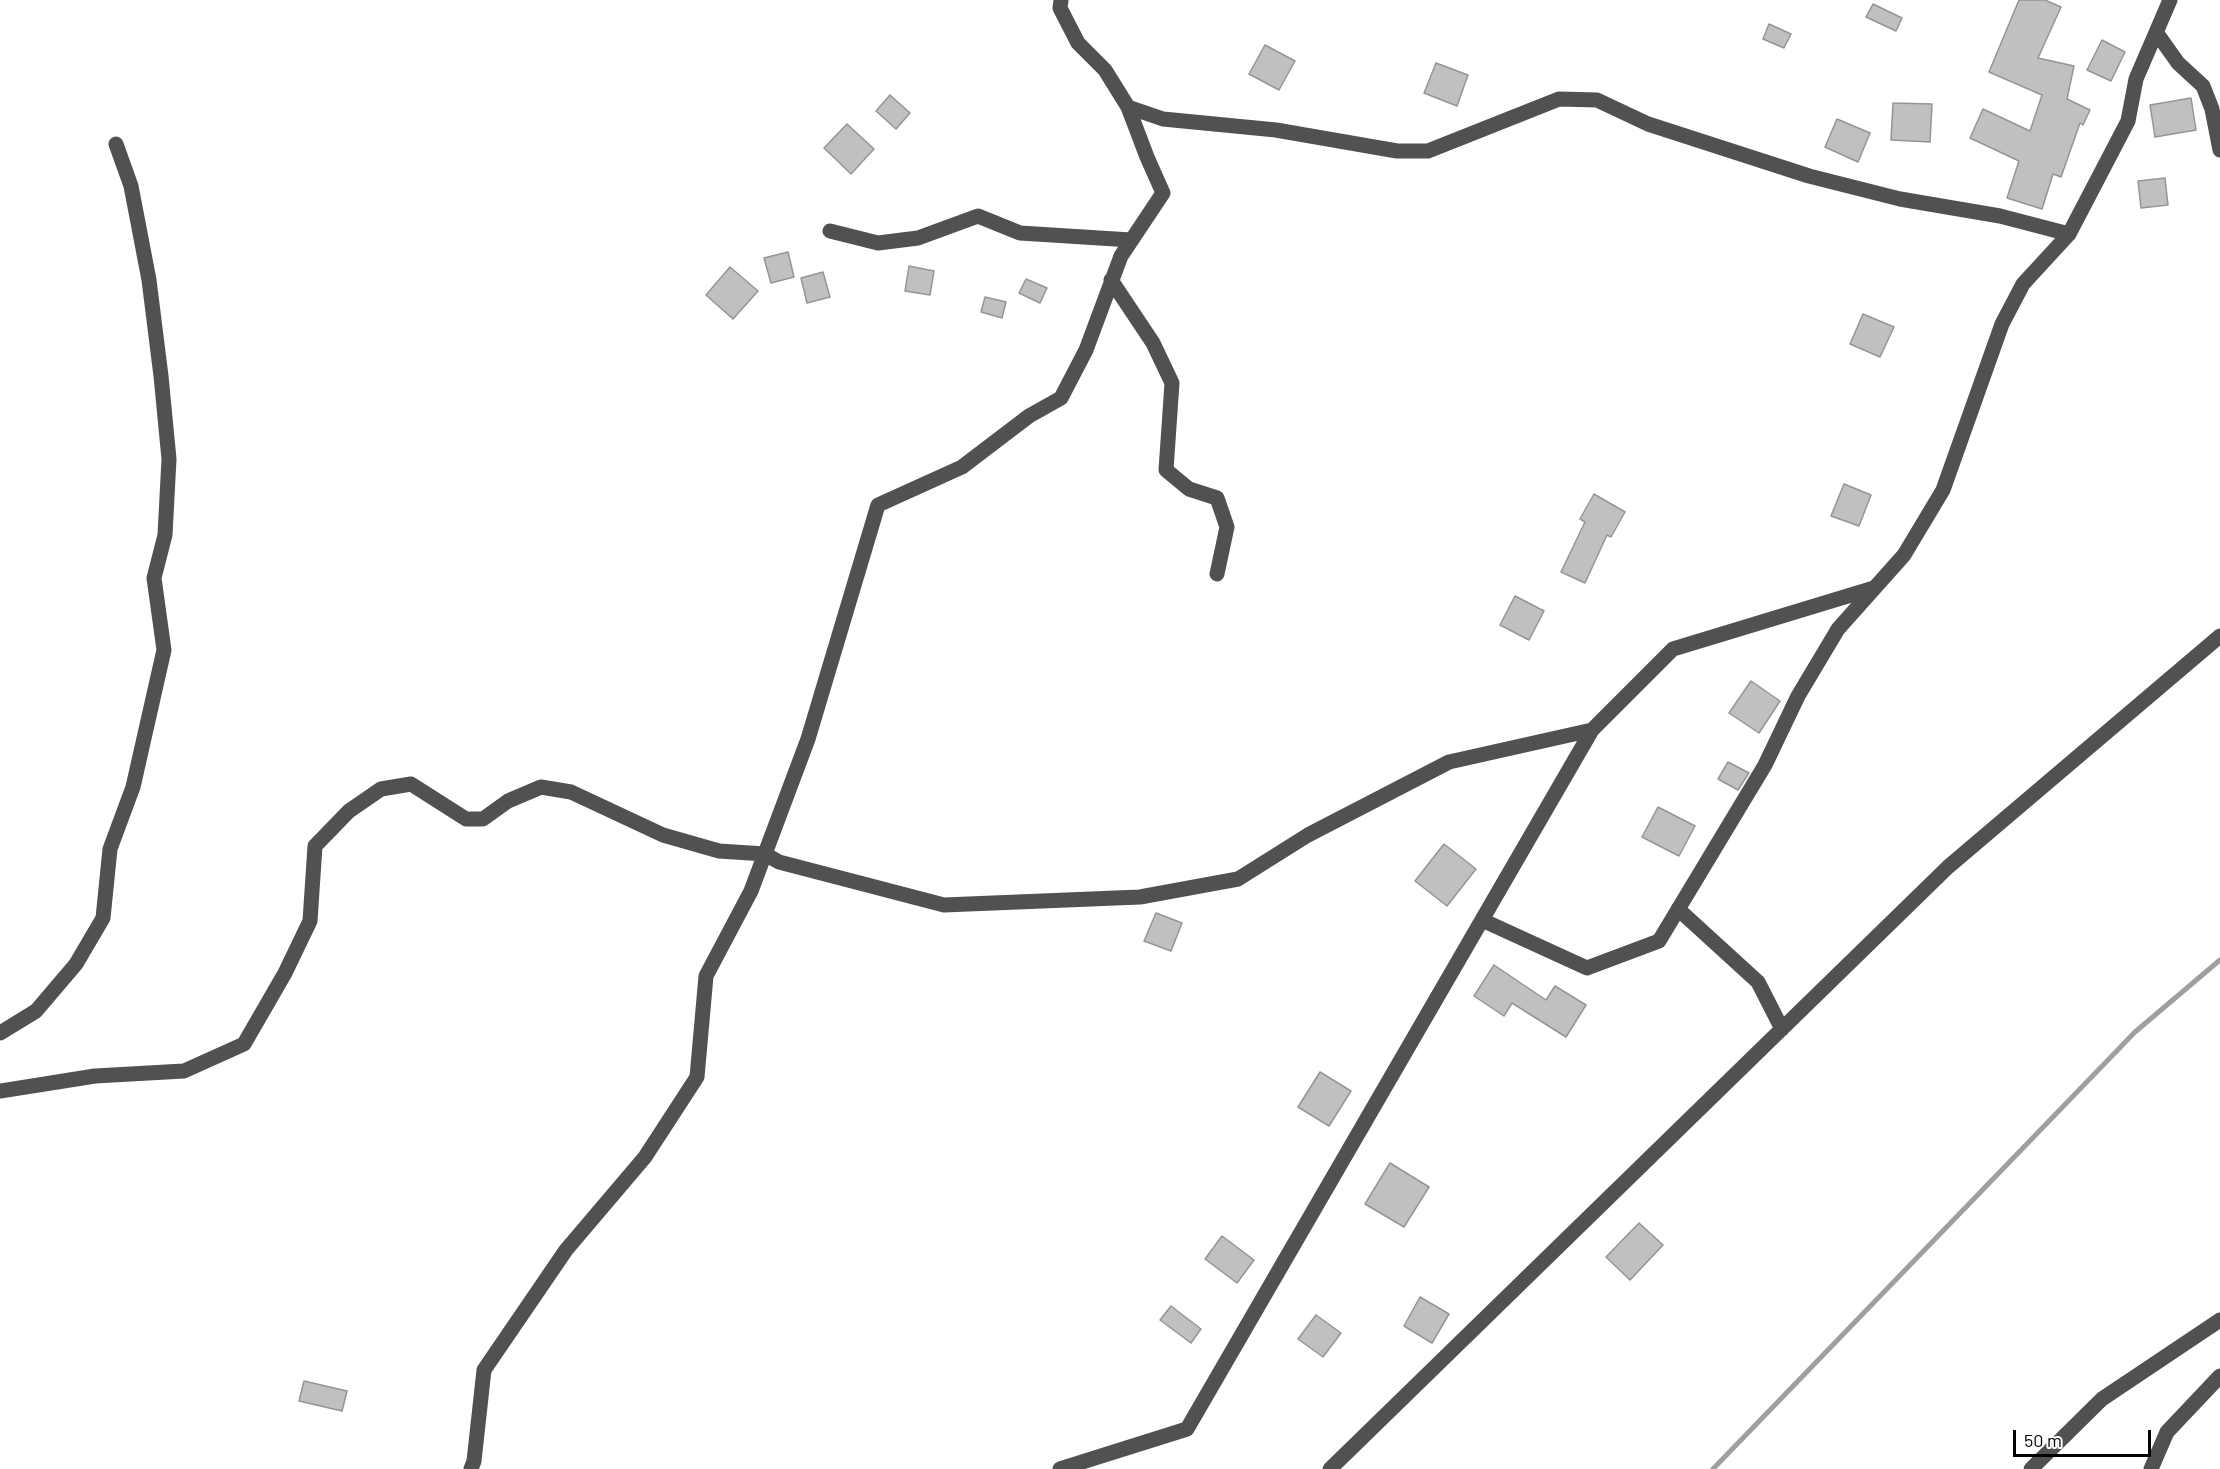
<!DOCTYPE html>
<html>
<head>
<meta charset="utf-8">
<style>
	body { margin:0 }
	#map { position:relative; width:2220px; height:1469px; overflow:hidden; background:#fff; font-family:Barlow,sans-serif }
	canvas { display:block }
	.scale { position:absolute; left:2013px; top:1430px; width:138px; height:27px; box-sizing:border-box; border:3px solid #000; border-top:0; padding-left:8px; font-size:18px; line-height:21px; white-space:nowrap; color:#000; -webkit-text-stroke:4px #fff; paint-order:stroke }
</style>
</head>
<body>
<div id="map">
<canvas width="2220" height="1469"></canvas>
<div class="scale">50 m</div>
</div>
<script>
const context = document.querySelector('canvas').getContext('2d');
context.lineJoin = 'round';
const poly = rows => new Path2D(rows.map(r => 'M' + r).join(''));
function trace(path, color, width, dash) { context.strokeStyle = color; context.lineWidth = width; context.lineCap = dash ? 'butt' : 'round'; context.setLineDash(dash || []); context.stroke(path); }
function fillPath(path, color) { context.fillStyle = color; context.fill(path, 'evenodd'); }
trace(poly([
	[1713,1469,2135,1032,2220,960]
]), '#9f9f9f', 5);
const building = poly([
	[2019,0,2045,0,2061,7,2038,58,2074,66,2067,99,2090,110,2083,125,2080,123,2061,177,2053,174,2042,209,2007,198,2019,161,1970,138,1983,109,2030,131,2042,95,1989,72,2019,0],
	[1873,4,1902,18,1896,31,1866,17,1873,4],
	[1769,24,1791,34,1784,48,1763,39,1769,24],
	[2102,40,2125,52,2111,81,2087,70,2102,40],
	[1265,45,1295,61,1279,90,1249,74,1265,45],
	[1436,63,1468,75,1457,106,1424,93,1436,63],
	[890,95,910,113,896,129,876,111,890,95],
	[2191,98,2196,130,2155,137,2150,105,2191,98],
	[1893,103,1932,104,1930,142,1891,140,1893,103],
	[1837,119,1870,133,1858,162,1825,147,1837,119],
	[847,124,874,149,851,174,824,148,847,124],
	[2165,178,2168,205,2141,208,2138,181,2165,178],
	[788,252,794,277,771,283,764,258,788,252],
	[909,266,934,271,930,295,905,291,909,266],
	[730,267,758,291,733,319,706,295,730,267],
	[823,272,830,297,807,303,801,278,823,272],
	[1026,279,1047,288,1040,303,1019,293,1026,279],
	[985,297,1006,302,1002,318,981,312,985,297],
	[1863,314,1894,327,1880,357,1850,344,1863,314],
	[1844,484,1871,495,1859,526,1831,516,1844,484],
	[1594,494,1625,512,1611,537,1607,535,1585,583,1561,572,1585,522,1580,519,1594,494],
	[1515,596,1544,611,1529,640,1500,625,1515,596],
	[1751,681,1780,701,1759,733,1729,713,1751,681],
	[1728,762,1749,773,1738,790,1718,779,1728,762],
	[1658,807,1695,826,1679,856,1642,837,1658,807],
	[1444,844,1476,869,1447,906,1415,881,1444,844],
	[1156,913,1182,923,1171,951,1144,941,1156,913],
	[1494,965,1546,1000,1555,986,1586,1005,1566,1037,1512,1003,1504,1016,1474,996,1494,965],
	[1320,1072,1351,1091,1329,1126,1298,1107,1320,1072],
	[1390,1163,1429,1187,1404,1227,1365,1204,1390,1163],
	[1639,1223,1663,1245,1630,1280,1606,1257,1639,1223],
	[1222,1236,1254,1260,1237,1283,1205,1259,1222,1236],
	[1420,1297,1449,1314,1432,1343,1404,1326,1420,1297],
	[1171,1306,1201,1329,1191,1343,1160,1320,1171,1306],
	[1316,1315,1341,1333,1323,1357,1298,1339,1316,1315],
	[304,1381,347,1391,342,1411,299,1401,304,1381]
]);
fillPath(building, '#c0c0c0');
trace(building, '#959595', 1.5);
trace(poly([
	[2156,32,2178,63,2203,86,2212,109,2220,150],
	[1128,107,1163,119,1276,130,1397,151,1428,151,1559,99,1597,100,1648,124,1809,176,1900,199,2000,216,2069,234],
	[830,231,878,243,918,238,978,216,1020,233,1131,240],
	[1111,280,1153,343,1172,383,1166,470,1189,489,1217,498,1227,527,1217,574],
	[1678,909,1758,982,1782,1029],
	[1482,920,1587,968,1659,941,1765,765,1798,696,1838,629,1904,555,1943,490,2002,324,2023,284,2069,234,2128,121,2136,79,2170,0],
	[0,1033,36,1011,76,964,103,918,110,849,133,787,164,650,154,578,165,535,169,459,161,376,149,280,131,186,116,144],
	[0,1091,95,1076,184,1071,244,1044,285,973,310,921,315,846,349,811,381,789,411,784,466,819,483,819,508,801,541,787,571,792,663,835,719,851,765,854,779,862,944,905,1140,897,1238,879,1308,835,1449,762,1592,730],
	[471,1469,474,1461,484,1370,566,1250,645,1157,697,1077,706,976,751,891,808,739,878,505,962,467,1029,416,1061,398,1086,350,1121,256,1163,193,1147,157,1128,107,1105,70,1078,43,1060,8,1061,0],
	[1060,1469,1187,1429,1592,730,1673,649,1874,588],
	[1330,1469,1948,867,2220,636],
	[2031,1469,2102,1399,2220,1320],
	[2151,1469,2167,1432,2220,1376]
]), '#515151', 15);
</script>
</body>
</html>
